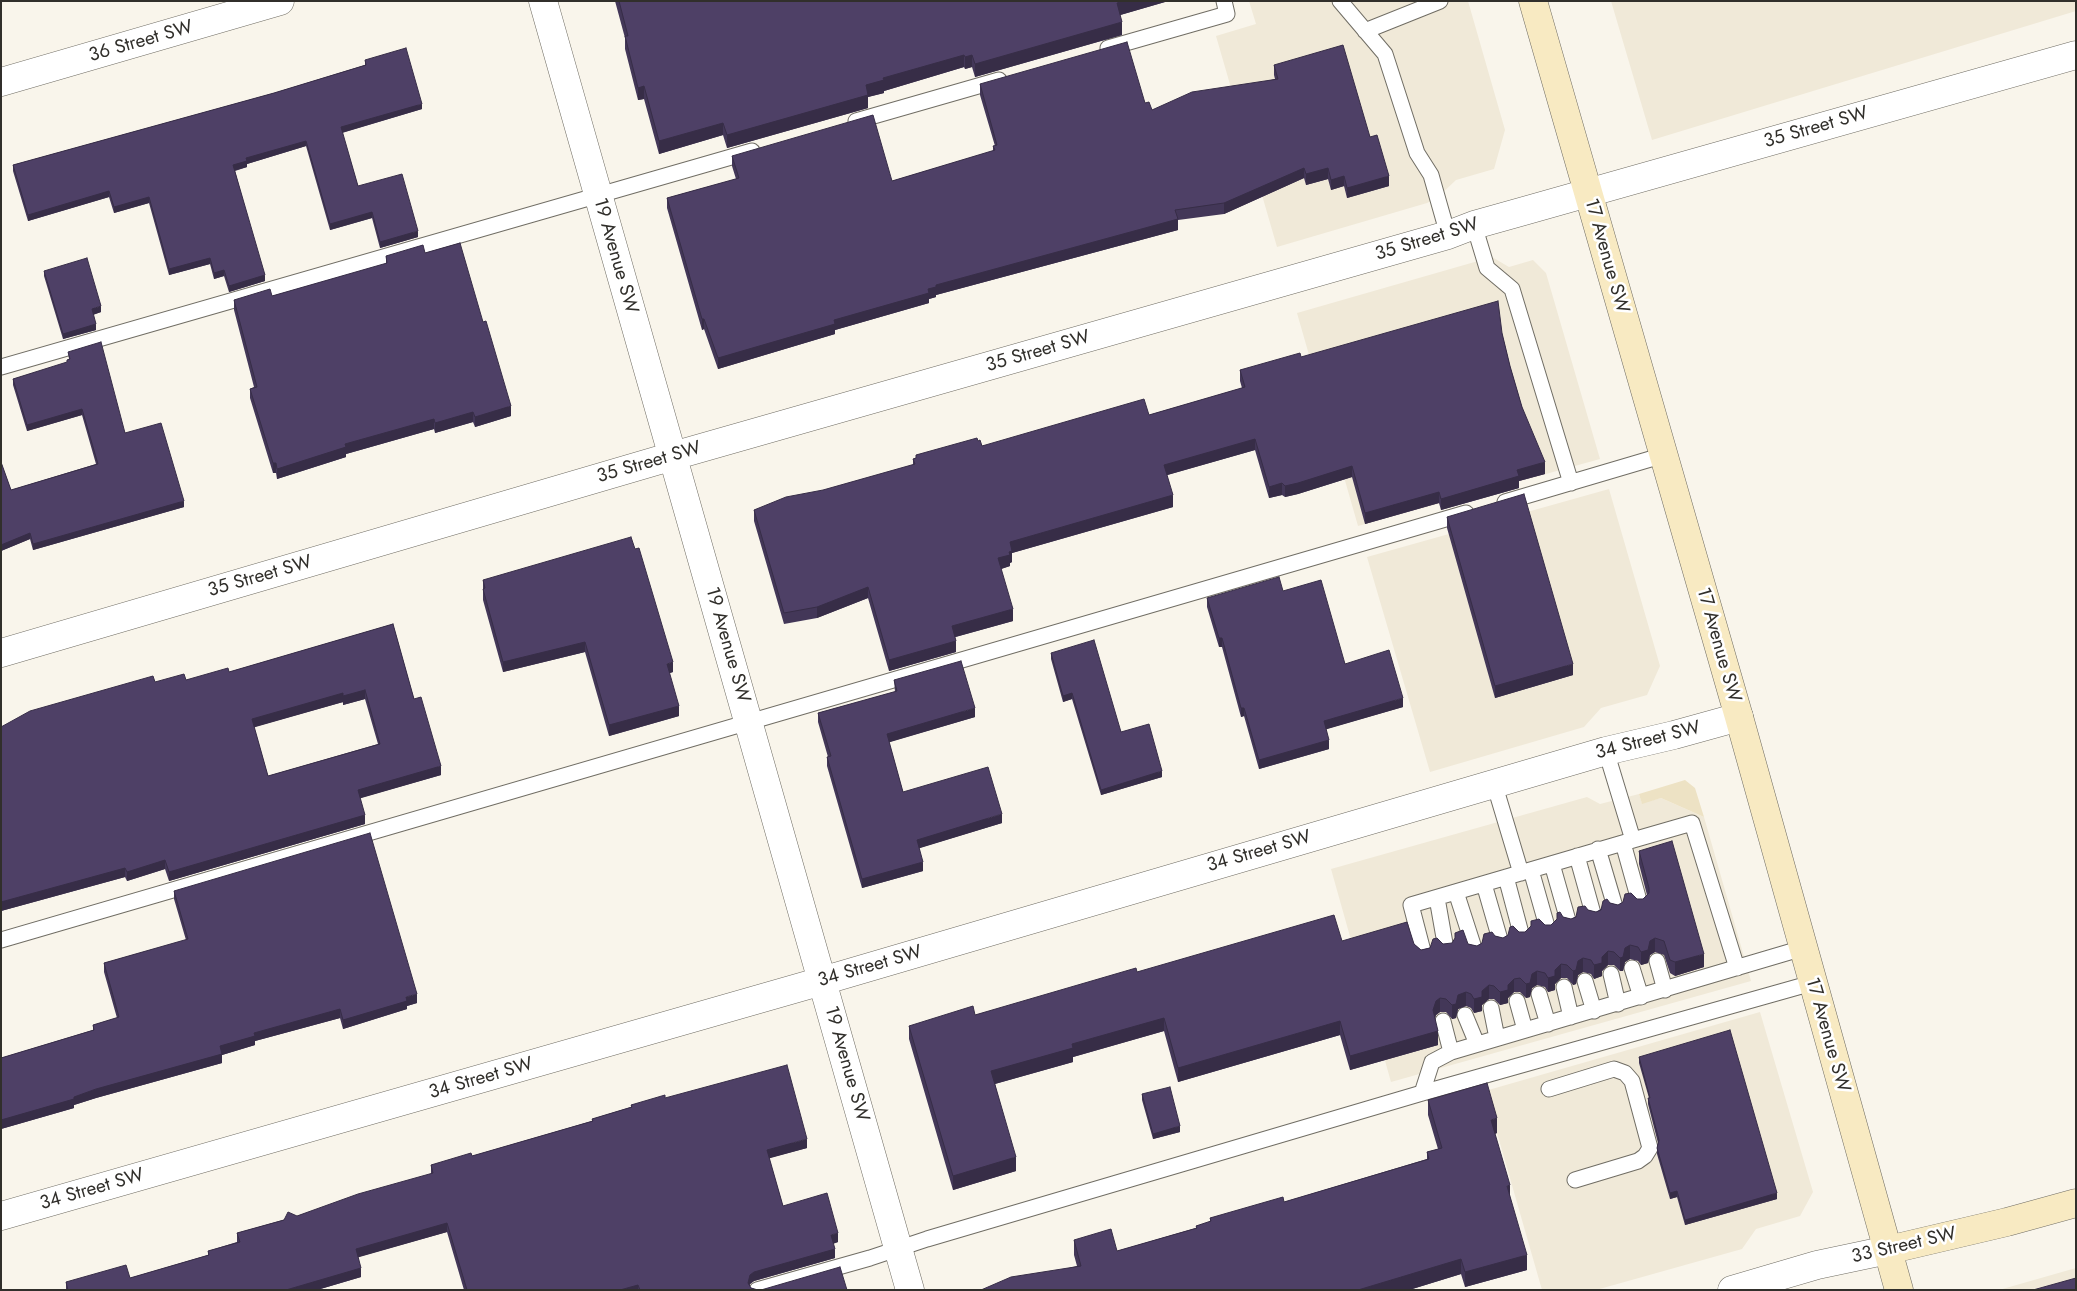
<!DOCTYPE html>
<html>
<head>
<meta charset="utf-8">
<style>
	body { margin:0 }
	#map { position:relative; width:2077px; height:1291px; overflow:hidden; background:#f9f5eb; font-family:Jost,sans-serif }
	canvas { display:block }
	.frame { position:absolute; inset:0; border:2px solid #312f2b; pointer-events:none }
</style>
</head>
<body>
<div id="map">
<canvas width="2077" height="1291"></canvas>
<div class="frame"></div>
</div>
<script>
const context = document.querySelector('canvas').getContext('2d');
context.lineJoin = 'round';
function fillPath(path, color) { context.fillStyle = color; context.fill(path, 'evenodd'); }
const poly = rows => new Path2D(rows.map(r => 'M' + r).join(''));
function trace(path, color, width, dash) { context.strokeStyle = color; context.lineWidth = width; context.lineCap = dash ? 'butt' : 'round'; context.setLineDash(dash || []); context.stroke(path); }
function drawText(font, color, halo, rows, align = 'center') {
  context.font = font + ' Jost,sans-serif'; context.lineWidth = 5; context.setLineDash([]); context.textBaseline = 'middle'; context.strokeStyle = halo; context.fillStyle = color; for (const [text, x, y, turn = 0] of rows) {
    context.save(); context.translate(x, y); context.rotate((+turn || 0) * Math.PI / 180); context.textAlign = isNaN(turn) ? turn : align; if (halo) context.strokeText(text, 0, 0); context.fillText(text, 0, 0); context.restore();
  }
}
fillPath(poly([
	[1249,1,1468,1,1505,130,1494,169,1456,180,1437,198,1427,203,1277,247,1216,36,1256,24],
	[1611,1,2076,1,2076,11,1652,140],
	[1492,257,1509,267,1533,260,1546,273,1600,459,1358,526,1297,313],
	[1609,489,1660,666,1647,695,1601,708,1584,727,1430,772,1367,557],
	[1639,794,1642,803,1661,798,1704,817,1751,981,1391,1082,1331,869,1587,797,1600,804],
	[1760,1012,1813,1192,1800,1216,1756,1229,1742,1249,1596,1290,1542,1290,1485,1091],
	[2076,1268,2076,1290,1999,1290]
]), '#f0e9d8');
fillPath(poly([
	[1685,780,1695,788,1704,817,1661,798,1642,804,1639,794]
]), '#ede2c4');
const lane = poly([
	[1340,1,1385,54,1417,153,1431,175,1448,235],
	[1365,31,1440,1],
	[1108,48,1227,14,1224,1],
	[856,121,999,80],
	[1474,225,1487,268,1512,289,1571,483],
	[1,367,752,151],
	[1505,502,1664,455],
	[1494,783,1521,873],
	[1633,840,1692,823,1737,968],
	[1623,843,1640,904],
	[1598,849,1616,910],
	[1577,856,1594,917],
	[1552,864,1569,924],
	[1531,870,1548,930],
	[1506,877,1522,937],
	[1484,884,1501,943],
	[1456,892,1475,951],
	[1437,898,1446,949],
	[1,940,1466,513],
	[1424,955,1411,905,1633,840,1606,751],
	[1657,961,1665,990],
	[1632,968,1641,997],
	[1611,974,1618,1004],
	[1585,981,1594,1011],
	[1564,987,1571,1017],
	[1539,994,1548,1024],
	[1517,1001,1525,1030],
	[1491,1008,1497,1038],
	[1465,1015,1477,1044],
	[1443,1021,1451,1052],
	[1549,1089,1614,1069,1625,1073,1632,1081,1650,1148,1645,1156,1638,1161,1575,1180],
	[1422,1093,1432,1062,1451,1052,1803,948],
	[757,1290,870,1258,927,1239,1422,1093,1812,983]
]);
const street = poly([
	[543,1,910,1290],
	[1,82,280,1],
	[1,653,673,456,1448,235,1474,225,1524,211,2076,55],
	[1,1216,822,981,1606,751,1674,735,1739,717],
	[1732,1290,1817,1265,1888,1250]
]);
const secondary = poly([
	[1533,1,1739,717,1899,1290],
	[1888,1250,2007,1222,2076,1203]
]);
trace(lane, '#706d64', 17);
trace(street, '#706d64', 29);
trace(secondary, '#706d64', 29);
trace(lane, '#fff', 15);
trace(street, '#fff', 28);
trace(secondary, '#f8eac2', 28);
fillPath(poly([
	[615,1,1165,1,1165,2,1120,15,1122,35,975,77,972,67,965,69,964,67,884,91,884,93,868,97,868,108,727,148,723,135,659,154,644,99,638,100,625,49,625,38],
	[365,60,422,109,342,133,358,186,418,237,380,248,372,218,330,230,306,146,247,164,247,167,235,171,265,281,229,292,224,276,214,279,210,264,169,275,149,203,114,213,109,197,28,221,13,171,13,165,274,93,365,65],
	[1274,65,1370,137,1389,186,1347,198,1344,186,1331,190,1328,179,1306,185,1304,178,1224,214,1178,220,1178,230,936,295,936,297,929,299,929,303,835,330,835,334,718,369,704,329,702,330,667,208,667,198,736,179,732,166,732,156,892,181,993,151,993,146,995,146,980,95,980,84,1145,103,1152,110,1275,79,1274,75],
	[425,253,483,322,511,416,475,427,473,422,435,433,434,429,346,454,346,457,277,479,276,473,273,473,250,398,250,389,254,387,234,310,234,300,272,296,386,264,386,256],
	[44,271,101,312,93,315,96,330,63,339,44,276],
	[1502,333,1510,366,1522,407,1545,474,1519,481,1519,488,1441,510,1439,503,1365,524,1352,477,1298,494,1285,497,1282,495,1269,498,1255,450,1167,475,1173,507,1012,553,1012,562,1010,563,1010,566,1001,569,1013,621,955,637,956,652,889,671,868,598,817,618,784,624,754,521,754,510,913,465,913,459,916,458,916,455,978,441,982,446,1149,415,1242,388,1240,381,1240,370,1301,357],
	[68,352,125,433,184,507,33,550,30,539,1,551,1,462,11,490,96,464,82,415,27,431,13,385,13,379,67,363,67,360,69,359],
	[1447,517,1573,675,1495,698,1447,528],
	[483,580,673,672,669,673,679,716,609,736,585,652,503,672,483,600],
	[1283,591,1345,664,1403,707,1326,729,1329,749,1259,769,1244,716,1241,717,1222,647,1219,647,1207,607,1207,598],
	[393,624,414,699,441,775,360,798,365,824,169,881,165,869,127,881,125,877,1,911,1,727,155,682,186,680,229,672],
	[365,699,378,744,268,776,254,727,343,702,343,705],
	[1051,653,1121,732,1162,777,1101,795,1072,699,1063,702,1051,659],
	[894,680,975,717,889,742,903,792,1002,823,919,848,923,871,862,888,827,766,827,757,828,757,818,722,818,713,895,692],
	[1639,851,1704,967,1675,976,1670,973,1664,955,1655,952,1650,955,1648,963,1641,965,1638,961,1630,959,1625,962,1623,971,1620,971,1614,965,1608,965,1602,971,1602,976,1594,979,1591,974,1583,972,1578,975,1576,984,1573,985,1567,978,1561,978,1555,984,1555,990,1548,992,1545,987,1537,985,1532,988,1530,997,1526,998,1520,992,1514,992,1508,998,1508,1003,1500,1005,1494,999,1489,999,1482,1005,1482,1011,1474,1013,1471,1008,1466,1006,1458,1009,1456,1018,1452,1019,1446,1012,1440,1012,1436,1015,1435,1018,1438,1045,1350,1070,1340,1035,1178,1082,1164,1031,1073,1057,1073,1062,995,1084,1016,1171,953,1190,909,1039,909,1026,975,1015,1137,972,1342,941,1414,944,1421,950,1443,944,1468,944,1477,946,1495,936,1503,938,1519,932,1525,932,1545,925,1551,925,1563,917,1571,919,1588,910,1596,912,1610,903,1618,905,1637,899,1643,899,1647,895,1639,864],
	[174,891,417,1003,407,1006,407,1009,343,1029,340,1018,255,1041,255,1045,222,1055,222,1063,96,1098,74,1105,74,1108,1,1129,1,1058,93,1030,93,1025,117,1018,104,972,104,963,186,940,174,899],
	[1639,1057,1777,1199,1685,1225,1677,1197,1670,1199,1657,1154,1657,1148,1658,1143,1648,1104,1648,1098,1649,1098,1639,1063],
	[1142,1094,1180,1132,1153,1139,1142,1100],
	[665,1098,807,1148,769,1158,783,1206,838,1242,833,1244,835,1258,754,1281,750,1284,749,1286,751,1288,758,1290,464,1290,447,1232,358,1257,361,1277,317,1290,66,1290,66,1282,130,1278,208,1255,208,1251,237,1242,237,1233,297,1216,431,1174,431,1165,472,1156,592,1121,592,1119,631,1107,631,1105],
	[1428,1100,1497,1133,1495,1134,1527,1270,1465,1287,1461,1274,1409,1290,981,1290,1077,1266,1074,1255,1074,1240,1117,1251,1196,1228,1196,1226,1210,1222,1210,1218,1284,1202,1427,1159,1427,1152,1438,1149,1428,1115]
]), '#433758');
fillPath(poly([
	[1124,1,1165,1,1165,2,1117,16,1117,3],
	[1122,22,1122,35,975,77,975,64],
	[964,55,964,67,884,91,884,93,868,97,868,108,727,148,727,135,883,78],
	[972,55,972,67,965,69,965,57],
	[644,86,644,99,638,100,638,88],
	[422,104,422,109,341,133,341,127],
	[723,123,723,135,659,154,659,141],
	[306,141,306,146,247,164,247,167,233,171,233,165,246,158],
	[1304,168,1304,178,1224,214,1224,203],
	[1328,168,1328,179,1306,185,1306,174],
	[1344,176,1344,186,1331,190,1331,180],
	[1389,176,1389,186,1347,198,1347,188],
	[109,191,109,197,28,221,28,215],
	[149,197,149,203,114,213,114,207],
	[372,212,372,218,330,230,330,224],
	[1178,219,1178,230,936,295,936,297,929,299,929,303,835,330,835,334,718,369,718,358,928,289,936,285],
	[418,231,418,237,380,248,380,242],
	[210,258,210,264,169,275,169,269],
	[224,270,224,276,214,279,214,273],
	[265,275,265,281,229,292,229,286],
	[101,306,101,312,92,315,92,309],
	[702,319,704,319,704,329,702,330],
	[96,324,96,330,63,339,63,334],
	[511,406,511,416,475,427,475,417],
	[82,409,82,415,27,431,27,425],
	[473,412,473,422,435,433,435,423],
	[434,419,434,429,346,454,346,457,277,479,277,469,345,444],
	[1255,439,1255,450,1164,476,1164,465],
	[1545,462,1545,474,1519,481,1519,488,1441,510,1441,499,1517,470],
	[273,463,276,463,276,473,273,473],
	[1352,466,1352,477,1298,494,1285,497,1285,486],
	[1282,483,1282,495,1269,498,1269,487],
	[1439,492,1439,503,1365,524,1365,513],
	[1173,495,1173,507,1012,553,1012,562,1010,563,1010,566,998,570,998,558,1010,542],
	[184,501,184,507,33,550,33,544],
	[30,533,30,539,1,551,1,545],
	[868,587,868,598,817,618,817,607],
	[1013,609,1013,621,952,638,952,626],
	[1219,638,1222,638,1222,647,1219,647],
	[956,641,956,652,889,671,889,660],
	[585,642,585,652,503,672,503,662],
	[673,662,673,672,667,674,667,664],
	[1573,664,1573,675,1495,698,1495,686],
	[365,690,365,699,343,705,343,696],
	[343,693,343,702,252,728,252,719],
	[1072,693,1072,699,1063,702,1063,696],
	[1403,698,1403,707,1324,730,1324,721],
	[679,706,679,716,609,736,609,725],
	[975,708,975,717,887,743,887,734],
	[1241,708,1244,708,1244,716,1241,717],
	[1329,740,1329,749,1259,769,1259,760],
	[441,766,441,775,358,799,358,790],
	[1162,771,1162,777,1101,795,1101,790],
	[1002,814,1002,823,917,849,917,840],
	[365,815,365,824,169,881,169,872],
	[165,860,165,869,127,881,127,872],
	[923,862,923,871,862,888,862,879],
	[125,868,125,877,1,911,1,902],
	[1655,938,1655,952,1650,955,1648,963,1641,965,1641,952,1650,941],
	[1630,945,1630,959,1625,962,1623,971,1620,971,1620,958,1625,948],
	[1608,951,1608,965,1602,971,1602,976,1594,979,1594,965],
	[1704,954,1704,967,1675,976,1675,962],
	[1583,958,1583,972,1578,975,1576,984,1573,985,1573,971,1578,961],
	[1561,964,1561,978,1555,984,1555,990,1548,992,1548,978],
	[1537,971,1537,985,1532,988,1530,997,1526,998,1526,984,1532,974],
	[1514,979,1514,992,1508,998,1508,1003,1500,1005,1500,992],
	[1489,985,1489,999,1482,1005,1482,1011,1474,1013,1474,999],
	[1466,992,1466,1006,1458,1009,1456,1018,1452,1019,1452,1005,1458,995],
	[417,994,417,1003,407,1006,407,1009,343,1029,343,1020,406,997],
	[1440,998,1440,1012,1436,1015,1433,1024,1433,1010,1436,1001],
	[340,1009,340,1018,255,1041,255,1045,222,1055,222,1063,96,1098,74,1105,74,1108,1,1129,1,1120,74,1097,220,1046,254,1033],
	[1164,1018,1164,1031,1073,1057,1073,1062,991,1085,991,1071,1072,1044],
	[1340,1021,1340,1035,1178,1082,1178,1068],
	[1438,1031,1438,1045,1350,1070,1350,1056],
	[1497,1118,1497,1133,1491,1135,1491,1120],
	[1180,1126,1180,1132,1153,1139,1153,1134],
	[807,1139,807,1148,767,1159,767,1150],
	[1016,1157,1016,1171,953,1190,953,1176],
	[1510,1185,1510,1200,1507,1186],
	[1677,1191,1677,1197,1670,1199,1670,1193],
	[1777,1193,1777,1199,1685,1225,1685,1220],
	[447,1223,447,1232,356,1258,356,1249],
	[838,1233,838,1242,831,1244,831,1235],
	[835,1249,835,1258,754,1281,750,1284,748,1290,748,1283,750,1275,754,1272],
	[1527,1255,1527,1270,1465,1287,1465,1272],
	[1461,1259,1461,1274,1409,1290,1358,1290],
	[361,1268,361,1277,317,1290,286,1290],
	[638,1285,638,1290,620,1290]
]), '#372d47');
const building = poly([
	[619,1,1124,1,1117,3,1122,22,975,64,972,55,965,57,964,55,883,78,884,80,866,85,868,95,727,135,723,123,659,141,644,86,638,88,625,36,628,36,619,1],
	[1127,42,1145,103,1149,102,1152,110,1192,92,1278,79,1274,65,1343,45,1370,137,1377,135,1389,176,1347,188,1344,176,1331,180,1328,168,1306,174,1304,168,1224,203,1175,210,1178,219,936,285,936,287,928,289,929,293,834,320,835,324,718,358,704,319,702,319,667,198,739,178,732,156,873,115,892,181,995,150,993,146,997,145,980,84,1127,42],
	[406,48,422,104,341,127,358,186,402,174,418,231,380,242,372,212,330,224,306,141,246,158,247,161,233,165,265,275,229,286,224,270,214,273,210,258,169,269,149,197,114,207,109,191,28,215,13,165,274,93,366,65,365,60,406,48],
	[460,243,483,322,486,321,511,406,475,417,473,412,435,423,434,419,345,444,346,447,277,469,276,463,273,463,250,389,257,387,234,300,270,289,272,296,387,263,386,256,423,245,425,253,460,243],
	[87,258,101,306,92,309,96,324,63,334,44,271,87,258],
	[1498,301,1502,333,1510,366,1522,407,1545,462,1517,470,1519,476,1441,499,1439,492,1365,513,1352,466,1298,483,1285,486,1282,483,1269,487,1255,439,1164,465,1173,495,1010,542,1012,551,1009,552,1010,555,998,558,1013,609,952,626,956,641,889,660,868,587,817,607,784,613,754,510,786,497,823,490,915,464,913,459,916,458,916,455,977,438,978,441,980,440,982,446,1144,399,1149,415,1245,387,1240,370,1300,353,1301,357,1498,301],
	[101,342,125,433,161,423,184,501,33,544,30,533,1,545,1,462,11,490,98,464,82,409,27,425,13,379,67,362,67,360,70,359,68,352,101,342],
	[1524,494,1573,664,1495,686,1447,517,1524,494],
	[631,537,635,549,639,548,673,662,667,664,679,706,609,725,585,642,503,662,483,589,485,588,483,580,631,537],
	[1279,577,1283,591,1321,580,1345,664,1389,650,1403,698,1324,721,1329,740,1259,760,1244,708,1241,708,1222,638,1219,638,1207,598,1279,577],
	[393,624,414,699,421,697,441,766,358,790,365,815,169,872,165,860,127,872,125,868,1,902,1,727,30,711,153,676,155,682,184,674,186,680,228,668,229,672,393,624],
	[365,690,380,744,268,776,252,719,343,693,343,696,365,690],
	[1094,640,1121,732,1149,724,1162,771,1101,790,1072,693,1063,696,1051,653,1094,640],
	[961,661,975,708,887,734,903,792,988,767,1002,814,917,840,923,862,862,879,827,757,831,756,818,713,897,691,894,680,961,661],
	[370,833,417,994,406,997,407,1001,343,1020,340,1009,254,1033,255,1036,220,1046,222,1054,96,1089,74,1097,74,1099,1,1120,1,1058,94,1030,93,1025,119,1017,104,963,188,939,174,891,370,833],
	[1672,841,1704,954,1675,962,1670,960,1664,941,1655,938,1650,941,1648,950,1641,952,1638,947,1630,945,1625,948,1623,957,1620,958,1614,952,1608,951,1602,957,1602,963,1594,965,1591,960,1583,958,1578,961,1576,970,1573,971,1567,965,1561,964,1555,970,1555,976,1548,978,1545,973,1537,971,1532,974,1530,983,1526,984,1520,978,1514,979,1508,985,1508,990,1500,992,1494,986,1489,985,1482,991,1482,997,1474,999,1471,994,1466,992,1458,995,1456,1004,1452,1005,1446,999,1440,998,1436,1001,1433,1010,1438,1031,1350,1056,1340,1021,1178,1068,1164,1018,1072,1044,1073,1048,991,1071,1016,1157,953,1176,909,1026,973,1006,975,1015,1136,968,1137,972,1334,915,1342,941,1407,922,1414,944,1421,950,1430,948,1433,939,1437,938,1443,944,1452,943,1455,938,1455,933,1463,930,1468,944,1477,946,1482,943,1484,934,1492,932,1495,936,1503,938,1508,935,1510,927,1513,926,1519,932,1525,932,1531,926,1531,921,1539,919,1545,925,1551,925,1557,919,1557,913,1560,912,1563,917,1571,919,1576,917,1578,907,1585,906,1588,910,1596,912,1601,910,1603,901,1607,899,1610,903,1618,905,1623,902,1625,894,1631,893,1637,899,1643,899,1649,893,1649,888,1639,851,1672,841],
	[1730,1030,1777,1193,1685,1220,1677,1191,1670,1193,1657,1148,1659,1140,1648,1098,1650,1098,1639,1057,1730,1030],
	[787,1065,807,1139,767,1150,783,1206,827,1193,838,1233,831,1235,835,1249,754,1272,750,1275,748,1283,751,1288,758,1290,640,1290,638,1285,620,1290,467,1290,447,1223,356,1249,361,1268,286,1290,68,1290,66,1282,126,1265,130,1278,209,1255,208,1251,240,1242,237,1233,284,1220,288,1212,297,1216,358,1194,433,1173,431,1165,471,1153,472,1156,593,1121,592,1119,632,1107,631,1105,665,1095,665,1098,787,1065],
	[1487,1083,1497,1118,1491,1120,1510,1185,1507,1186,1527,1255,1465,1272,1461,1259,1358,1290,981,1290,1011,1277,1081,1266,1074,1240,1111,1229,1117,1251,1197,1228,1196,1226,1211,1221,1210,1218,1283,1197,1284,1202,1429,1159,1427,1152,1442,1148,1428,1100,1487,1083],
	[1170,1087,1180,1126,1153,1134,1142,1094,1170,1087],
	[840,1267,847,1290,761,1290,840,1267],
	[2076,1278,2076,1290,2033,1290,2076,1278]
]);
fillPath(building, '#4e4066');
trace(building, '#372d47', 1);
drawText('19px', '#312f2b', '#fff', [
	["36 Street SW",141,42,-16],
	["35 Street SW",1816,128,-16],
	["35 Street SW",1427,240,-17],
	["19 Avenue SW",615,256,74],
	["17 Avenue SW",1606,256,74],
	["35 Street SW",1038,352,-16],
	["35 Street SW",649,463,-16],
	["35 Street SW",260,577,-16],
	["19 Avenue SW",727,645,74],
	["17 Avenue SW",1718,645,74],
	["34 Street SW",1648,741,-14],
	["34 Street SW",1259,852,-16],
	["34 Street SW",870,967,-16],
	["17 Avenue SW",1827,1035,74],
	["19 Avenue SW",846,1064,74],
	["34 Street SW",481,1079,-16],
	["34 Street SW",92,1190,-16],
	["33 Street SW",1904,1246,-13]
]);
</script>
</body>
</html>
